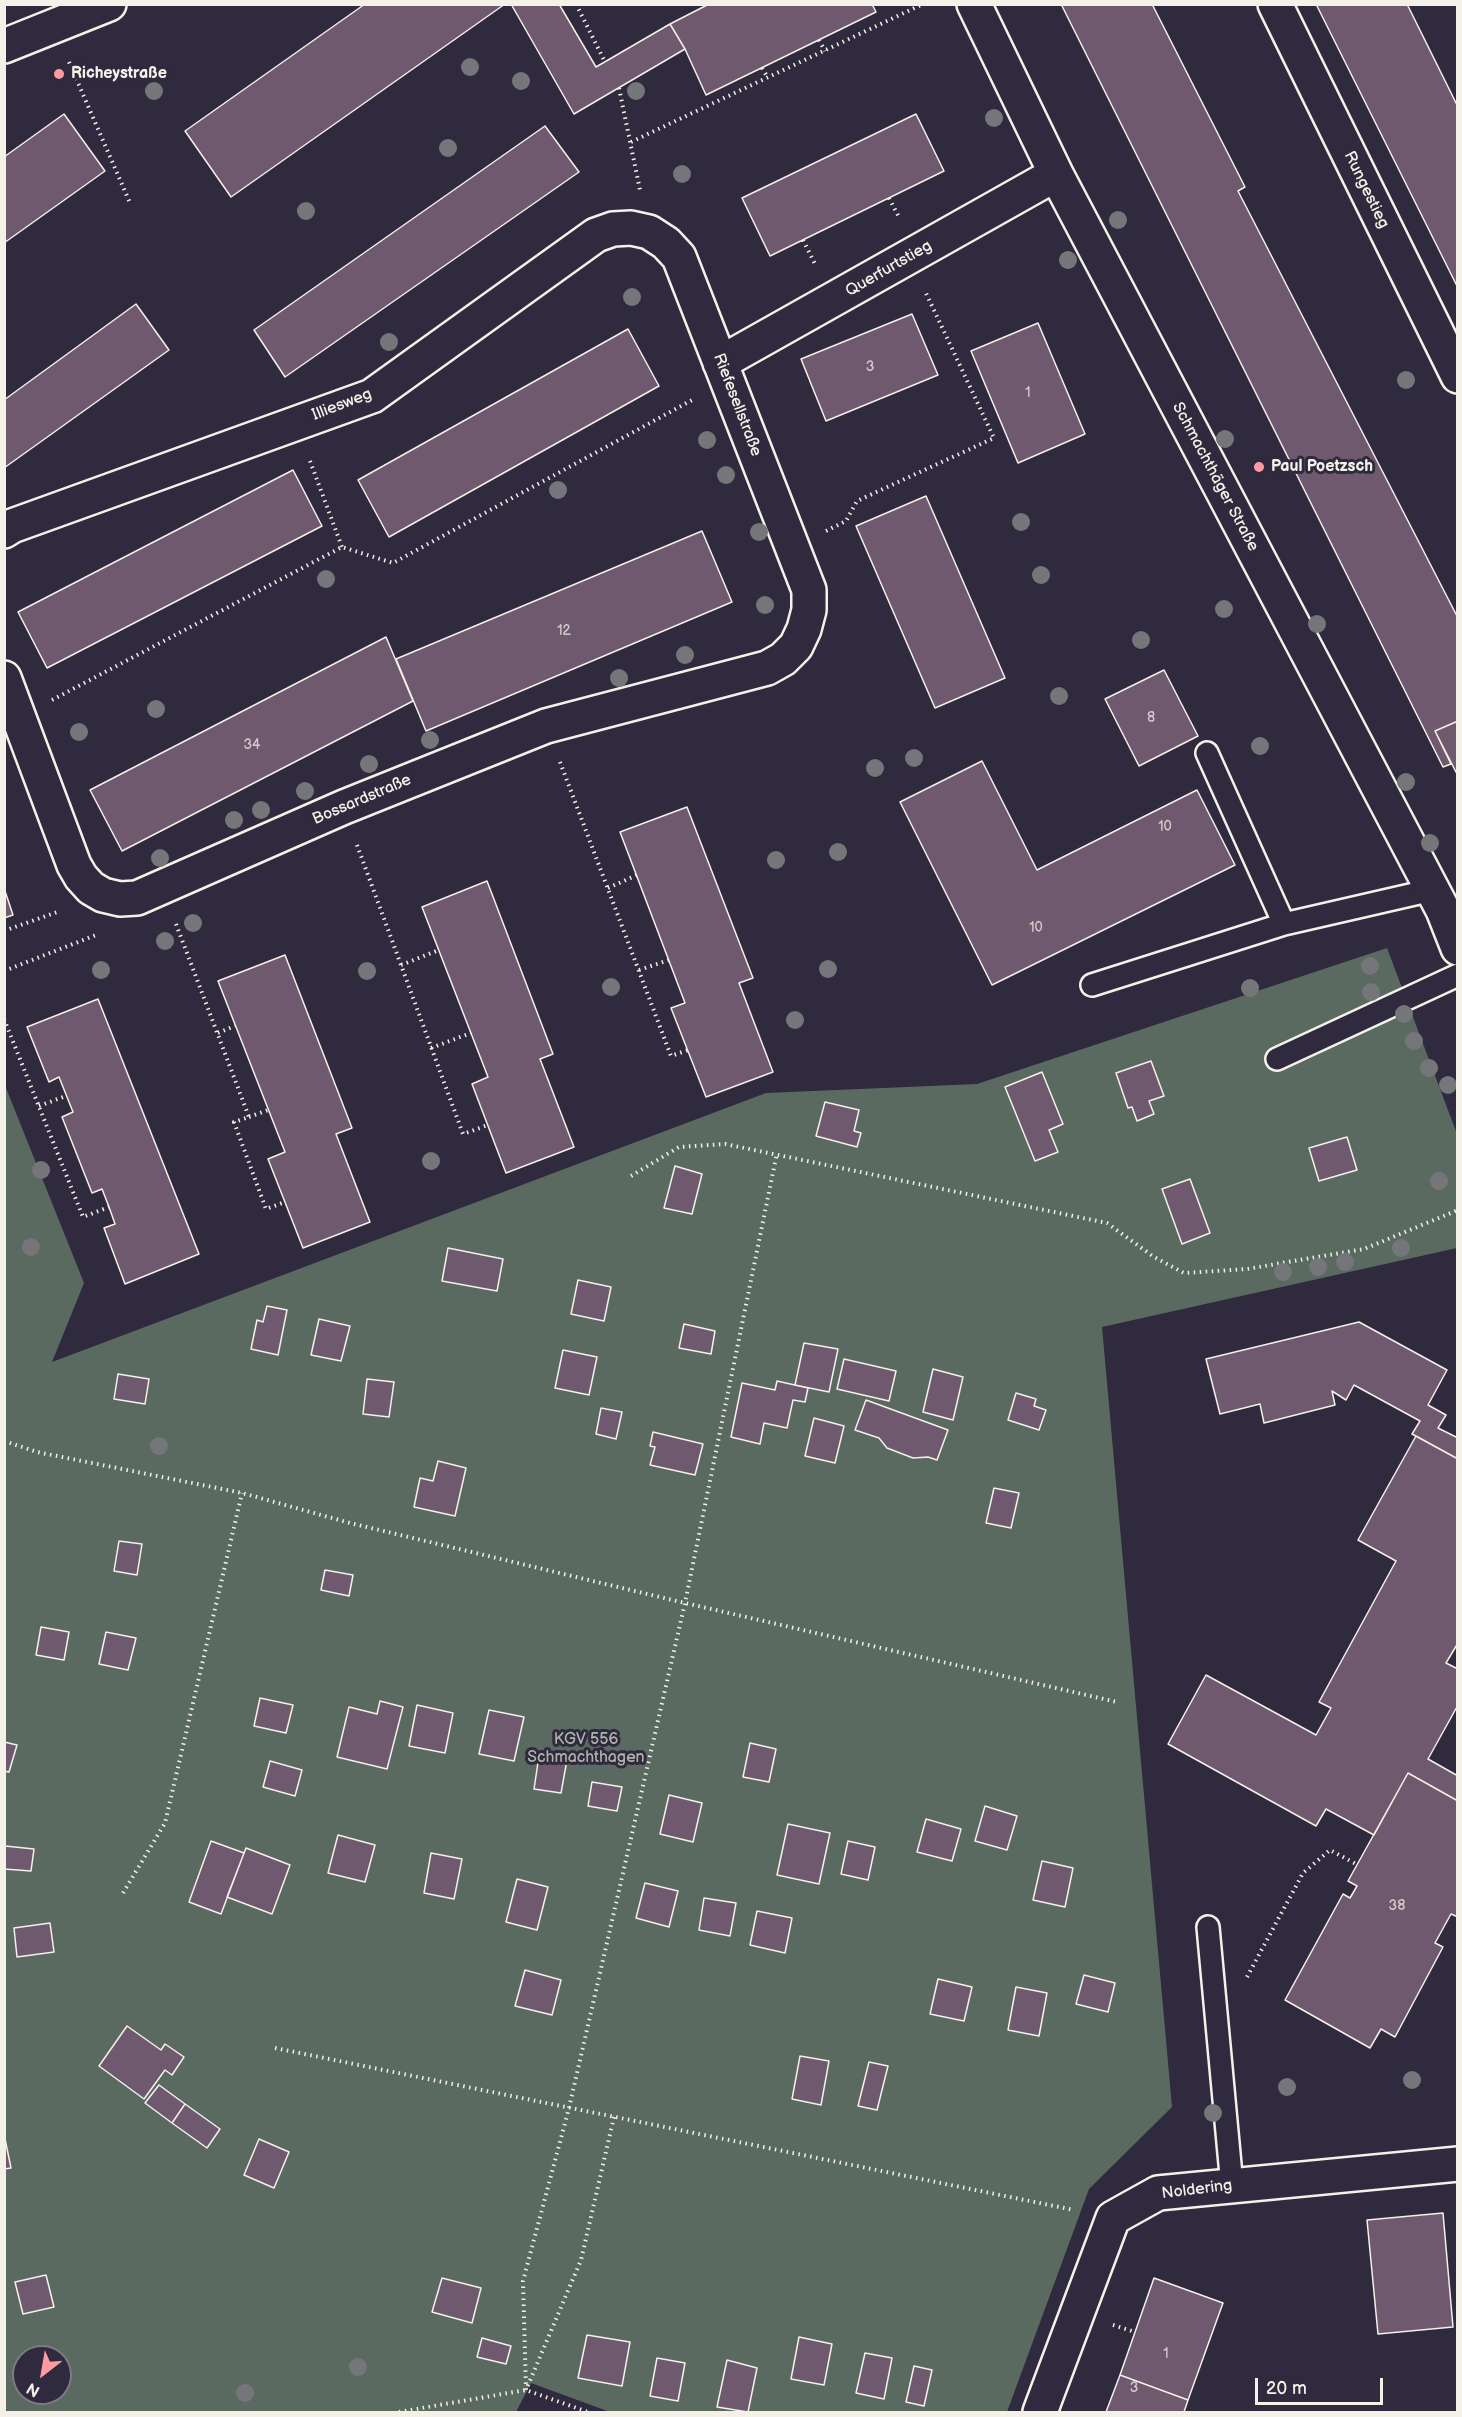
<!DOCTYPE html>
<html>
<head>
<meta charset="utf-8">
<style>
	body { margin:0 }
	#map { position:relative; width:1462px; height:2417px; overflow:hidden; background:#2f2a3d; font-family:"Balsamiq Sans",sans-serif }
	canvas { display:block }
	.frame { position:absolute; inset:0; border:6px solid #f4f1e8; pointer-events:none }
	.north { position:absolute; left:12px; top:2345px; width:60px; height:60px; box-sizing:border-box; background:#2f2a3d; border:2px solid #7e7a81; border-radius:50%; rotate:211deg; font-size:16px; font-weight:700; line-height:24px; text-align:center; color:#f4f1e8 }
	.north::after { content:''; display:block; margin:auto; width:21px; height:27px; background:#ff9aa2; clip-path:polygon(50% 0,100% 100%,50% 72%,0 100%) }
	.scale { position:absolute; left:1255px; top:2378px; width:128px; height:27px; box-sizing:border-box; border:3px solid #f4f1e8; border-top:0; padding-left:8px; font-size:18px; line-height:21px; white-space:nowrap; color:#f4f1e8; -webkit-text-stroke:4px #2f2a3d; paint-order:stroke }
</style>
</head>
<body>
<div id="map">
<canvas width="1462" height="2417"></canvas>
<div class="frame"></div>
<div class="north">N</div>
<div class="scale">20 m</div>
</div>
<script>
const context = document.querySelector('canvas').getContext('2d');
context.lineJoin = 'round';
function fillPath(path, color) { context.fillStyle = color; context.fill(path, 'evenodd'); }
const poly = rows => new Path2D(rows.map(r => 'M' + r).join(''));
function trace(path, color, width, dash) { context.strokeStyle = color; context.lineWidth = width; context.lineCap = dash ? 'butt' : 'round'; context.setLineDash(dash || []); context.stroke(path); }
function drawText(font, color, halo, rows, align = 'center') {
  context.font = font + ' "Balsamiq Sans",sans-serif'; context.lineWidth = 6; context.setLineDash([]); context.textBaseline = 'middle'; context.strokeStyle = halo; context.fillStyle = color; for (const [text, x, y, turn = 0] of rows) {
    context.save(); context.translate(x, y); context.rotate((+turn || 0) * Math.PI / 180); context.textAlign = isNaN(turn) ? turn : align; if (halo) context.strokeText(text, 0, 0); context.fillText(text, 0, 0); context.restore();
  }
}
fillPath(poly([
	[1387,948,1457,1134,1457,1248,1102,1327,1172,2107,1089,2189,1007,2412,610,2412,531,2383,516,2412,5,2412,4,1083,84,1283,52,1362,766,1093,977,1084],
	[24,2357,60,2357,60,2393,24,2393]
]), '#5a6a61');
const building = poly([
	[365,4,505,4,231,197,185,131,365,4],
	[511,4,559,4,596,67,670,24,685,49,574,114,511,4],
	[709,4,872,4,876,12,706,95,685,49,670,24,709,4],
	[1061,4,1152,4,1245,187,1238,191,1458,618,1458,721,1435,731,1451,764,1443,767,1061,4],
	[1316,4,1407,4,1458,107,1458,288,1316,4],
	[64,114,105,171,4,243,4,157,64,114],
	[916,114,944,171,770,256,742,198,916,114],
	[545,126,579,172,285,377,254,330,545,126],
	[136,304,169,350,4,468,4,400,136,304],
	[912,314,938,375,826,421,801,359,912,314],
	[1038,323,1085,434,1018,463,971,351,1038,323],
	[628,329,659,386,389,537,358,480,628,329],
	[293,470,322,526,47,668,18,612,293,470],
	[926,496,1005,678,935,708,856,526,926,496],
	[702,531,732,602,426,731,396,659,702,531],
	[386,637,413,701,122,851,90,790,386,637],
	[1164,670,1198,736,1139,766,1105,699,1164,670],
	[1458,721,1458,776,1435,731,1458,721],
	[982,761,1037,870,1197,790,1235,865,992,985,900,802,982,761],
	[687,807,753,978,739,983,773,1072,706,1097,671,1008,685,1003,620,832,687,807],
	[487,881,553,1054,540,1059,574,1147,506,1173,472,1084,488,1077,422,907,487,881],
	[4,888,13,915,4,918,4,888],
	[285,955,352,1128,336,1134,370,1222,303,1248,268,1159,285,1152,218,981,285,955],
	[98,999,199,1254,125,1284,104,1228,115,1224,109,1207,102,1189,92,1193,62,1117,73,1112,59,1077,49,1082,27,1027,98,999],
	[1151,1061,1164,1096,1149,1101,1154,1114,1137,1121,1132,1107,1128,1108,1116,1073,1151,1061],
	[1042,1072,1063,1124,1049,1130,1058,1152,1035,1161,1005,1087,1042,1072],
	[825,1102,859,1110,854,1131,861,1133,857,1147,816,1136,825,1102],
	[1347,1137,1357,1170,1319,1181,1309,1148,1347,1137],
	[675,1166,702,1174,692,1214,664,1208,675,1166],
	[1190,1179,1210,1233,1182,1244,1162,1189,1190,1179],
	[448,1248,503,1259,497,1291,442,1281,448,1248],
	[578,1280,611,1287,604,1321,571,1314,578,1280],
	[267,1306,287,1310,278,1355,251,1349,257,1320,263,1322,267,1306],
	[319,1319,350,1326,341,1361,311,1355,319,1319],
	[1359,1322,1447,1370,1428,1405,1446,1415,1438,1428,1458,1438,1458,1459,1412,1434,1420,1421,1354,1385,1346,1400,1332,1391,1335,1405,1264,1423,1260,1404,1220,1414,1206,1359,1359,1322],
	[684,1324,715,1331,711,1354,679,1348,684,1324],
	[804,1343,838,1349,829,1392,795,1385,804,1343],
	[563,1350,597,1357,589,1395,555,1388,563,1350],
	[844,1359,896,1371,889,1401,837,1389,844,1359],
	[933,1369,963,1377,953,1420,923,1412,933,1369],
	[118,1374,149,1379,145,1404,114,1399,118,1374],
	[367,1379,394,1382,389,1417,363,1414,367,1379],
	[777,1381,808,1388,805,1402,793,1400,787,1428,764,1423,760,1444,731,1437,742,1383,775,1390,777,1381],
	[1016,1393,1036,1399,1034,1406,1046,1410,1039,1430,1008,1420,1016,1393],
	[866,1400,948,1430,937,1460,928,1457,913,1458,887,1448,879,1438,855,1430,866,1400],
	[601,1408,622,1412,616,1439,596,1434,601,1408],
	[814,1418,844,1426,835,1463,805,1456,814,1418],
	[653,1432,703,1444,695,1475,650,1465,655,1447,650,1446,653,1432],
	[1416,1436,1458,1459,1458,1643,1446,1663,1458,1669,1458,1705,1428,1759,1458,1776,1458,1801,1408,1773,1374,1835,1326,1809,1316,1826,1168,1744,1206,1675,1316,1735,1331,1708,1319,1702,1396,1561,1358,1540,1416,1436],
	[438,1461,466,1468,455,1516,414,1507,420,1478,433,1481,438,1461],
	[994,1488,1019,1493,1011,1528,986,1523,994,1488],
	[119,1541,142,1544,137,1575,114,1571,119,1541],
	[325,1570,353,1575,349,1596,321,1590,325,1570],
	[41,1627,69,1632,64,1660,36,1655,41,1627],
	[106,1632,136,1638,128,1670,99,1664,106,1632],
	[260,1698,293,1705,286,1733,254,1726,260,1698],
	[380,1701,403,1707,387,1769,337,1757,349,1707,377,1714,380,1701],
	[417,1705,453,1713,445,1753,409,1746,417,1705],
	[489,1710,524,1717,514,1761,479,1754,489,1710],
	[4,1742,17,1745,9,1772,4,1771,4,1742],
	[750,1743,776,1749,769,1782,743,1777,750,1743],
	[539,1756,567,1760,561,1793,534,1789,539,1756],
	[270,1761,302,1770,295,1796,263,1787,270,1761],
	[1408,1773,1458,1801,1458,1917,1451,1914,1435,1943,1443,1947,1395,2037,1381,2029,1370,2048,1285,2000,1343,1894,1350,1898,1357,1886,1348,1881,1408,1773],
	[592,1782,622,1787,617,1811,588,1806,592,1782],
	[669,1795,702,1803,693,1842,660,1834,669,1795],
	[985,1806,1017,1816,1007,1850,975,1841,985,1806],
	[926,1819,961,1829,952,1861,917,1852,926,1819],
	[788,1824,830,1833,819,1884,777,1875,788,1824],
	[338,1835,375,1845,365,1882,328,1873,338,1835],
	[211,1841,244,1853,221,1914,189,1902,211,1841],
	[848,1841,875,1847,868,1880,841,1874,848,1841],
	[5,1846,34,1849,31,1871,4,1869,5,1846],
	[246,1848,290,1865,272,1914,227,1897,246,1848],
	[431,1853,462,1859,454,1899,424,1893,431,1853],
	[1042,1861,1073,1868,1065,1907,1033,1900,1042,1861],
	[517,1879,548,1887,537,1930,506,1922,517,1879],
	[645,1883,678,1891,669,1927,636,1918,645,1883],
	[704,1898,736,1903,730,1936,699,1930,704,1898],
	[757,1911,792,1918,785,1953,750,1945,757,1911],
	[50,1923,54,1952,17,1957,14,1928,50,1923],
	[525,1970,561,1980,552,2015,515,2006,525,1970],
	[1084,1975,1115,1983,1108,2012,1076,2004,1084,1975],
	[938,1979,972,1987,964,2021,930,2014,938,1979],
	[1016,1987,1047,1993,1039,2036,1008,2030,1016,1987],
	[127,2026,161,2050,165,2044,184,2057,172,2075,165,2070,144,2099,99,2066,127,2026],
	[800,2056,829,2061,821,2105,792,2099,800,2056],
	[869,2062,888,2066,877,2110,858,2106,869,2062],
	[159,2085,185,2104,172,2123,145,2103,159,2085],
	[185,2104,220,2129,207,2148,172,2123,185,2104],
	[4,2134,11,2168,4,2169,4,2134],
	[259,2139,289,2152,274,2188,244,2175,259,2139],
	[1443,2213,1453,2327,1378,2334,1367,2220,1443,2213],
	[46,2275,54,2307,23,2314,15,2282,46,2275],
	[442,2278,481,2288,472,2323,432,2312,442,2278],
	[1154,2278,1223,2303,1188,2400,1120,2375,1154,2278],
	[587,2335,630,2342,622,2386,578,2378,587,2335],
	[799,2337,832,2344,824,2385,791,2379,799,2337],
	[482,2338,511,2346,506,2364,477,2357,482,2338],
	[865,2353,892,2358,884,2399,856,2393,865,2353],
	[657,2358,685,2363,678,2401,650,2396,657,2358],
	[727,2360,757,2368,748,2412,717,2407,727,2360],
	[914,2366,932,2370,924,2406,906,2402,914,2366],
	[1120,2375,1188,2400,1184,2412,1106,2412,1120,2375]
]);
fillPath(building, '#6f596e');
trace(building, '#f4f1e8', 1.5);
const service = poly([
	[1207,753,1284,924],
	[1092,985,1284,924,1432,890],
	[1277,1059,1458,975],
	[1208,1927,1232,2186]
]);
const minor = poly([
	[974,4,1056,174,1443,910,1458,948],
	[1275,4,1458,376],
	[720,363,1056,174],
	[4,531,12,526,372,396,596,235,613,229,631,228,649,232,666,243,679,257,809,590,809,610,804,629,796,646,783,659,767,668,546,726,344,807,137,898,120,899,103,895,91,888,81,877,74,865,4,678],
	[1040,2412,1113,2218,1158,2193,1458,2164]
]);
const tertiary = poly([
	[4,46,109,4]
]);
trace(service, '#f4f1e8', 26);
trace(minor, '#f4f1e8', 38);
trace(tertiary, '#f4f1e8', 38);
trace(poly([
	[576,4,605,62],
	[819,40,825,51],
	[69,62,130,203],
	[762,68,768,78],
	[619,88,640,190],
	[631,142,923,4],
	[889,198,900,219],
	[803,240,816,266],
	[310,461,342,547],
	[826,531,846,521,857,501,994,438,925,291],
	[52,700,342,547,393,563,694,399],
	[560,762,671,1056,688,1050],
	[357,845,463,1134,488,1125],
	[608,888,637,875],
	[176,924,249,1117,234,1122,266,1209,285,1202],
	[4,931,60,911],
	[401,965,439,950],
	[639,970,669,960],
	[4,971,96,935],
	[4,1019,83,1217,109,1207],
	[218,1033,235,1026],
	[431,1048,471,1033],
	[39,1106,66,1096],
	[249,1117,268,1110],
	[631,1176,679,1147,725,1144,1107,1223,1154,1257,1184,1273,1247,1269,1364,1249,1458,1210],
	[4,1441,37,1452,242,1493,350,1523,685,1603,1117,1702],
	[123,1893,165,1823,242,1493],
	[1247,1977,1303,1873,1330,1850,1358,1865],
	[275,2048,1074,2210],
	[614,2117,581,2260,526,2390,523,2281,569,2108,685,1603,777,1153],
	[1113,2325,1135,2332],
	[399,2412,526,2390,588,2412]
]), '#f4f1e8', 4, [1.5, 4.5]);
trace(service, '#2f2a3d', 21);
trace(minor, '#2f2a3d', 33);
trace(tertiary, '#2f2a3d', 33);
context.fillStyle = '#75767a';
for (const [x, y] of [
	[470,67],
	[521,81],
	[154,91],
	[636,91],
	[994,118],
	[448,148],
	[682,174],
	[306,211],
	[1118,220],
	[1068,260],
	[632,297],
	[389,342],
	[1406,380],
	[1225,439],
	[707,440],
	[726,475],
	[558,490],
	[1021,522],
	[759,532],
	[1041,575],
	[326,579],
	[765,605],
	[1224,609],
	[1317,624],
	[1141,640],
	[685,655],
	[619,678],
	[1059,696],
	[156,709],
	[79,732],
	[430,740],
	[1260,746],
	[914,758],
	[369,764],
	[875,768],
	[1406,782],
	[305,791],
	[261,810],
	[234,820],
	[1430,843],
	[838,852],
	[160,858],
	[776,860],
	[193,923],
	[165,941],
	[1370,966],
	[828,969],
	[101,970],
	[367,971],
	[611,987],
	[1250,988],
	[1371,992],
	[1404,1014],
	[795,1020],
	[1414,1041],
	[1429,1068],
	[1448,1085],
	[431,1161],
	[41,1170],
	[1439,1181],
	[31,1247],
	[1401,1248],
	[1345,1262],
	[1318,1267],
	[1283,1272],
	[159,1446],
	[1412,2080],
	[1287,2087],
	[1213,2113],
	[358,2367],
	[245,2393]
]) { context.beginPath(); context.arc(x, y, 9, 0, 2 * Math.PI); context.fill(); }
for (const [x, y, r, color] of [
	[59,74,6,"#ff9aa2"],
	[1259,467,6,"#ff9aa2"]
]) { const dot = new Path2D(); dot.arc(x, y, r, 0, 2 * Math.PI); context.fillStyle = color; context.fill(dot); trace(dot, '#2f2a3d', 2); }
drawText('14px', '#d3cbca', null, [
	["3",870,367],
	["1",1028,393],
	["12",564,631],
	["8",1151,718],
	["34",252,745],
	["10",1165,827],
	["10",1036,928],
	["38",1397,1906],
	["1",1166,2354],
	["3",1134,2388]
]);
drawText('bold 16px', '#f4f1e8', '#2f2a3d', [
	["Richeystraße",71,74],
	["Paul Poetzsch",1271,467]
], 'left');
drawText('16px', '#f4f1e8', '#2f2a3d', [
	["Rungestieg",1366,190,64],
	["Querfurtstieg",889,269,-30],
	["Illiesweg",342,405,-21],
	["Riefesellstraße",737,405,69],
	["Schmachthäger Straße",1215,477,62],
	["Bossardstraße",362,800,-23],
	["Noldering",1197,2190,-7]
]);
drawText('16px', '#afb4ab', '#2f2a3d', [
	["KGV 556",586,1740],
	["Schmachthagen",586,1758]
]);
</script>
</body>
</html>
